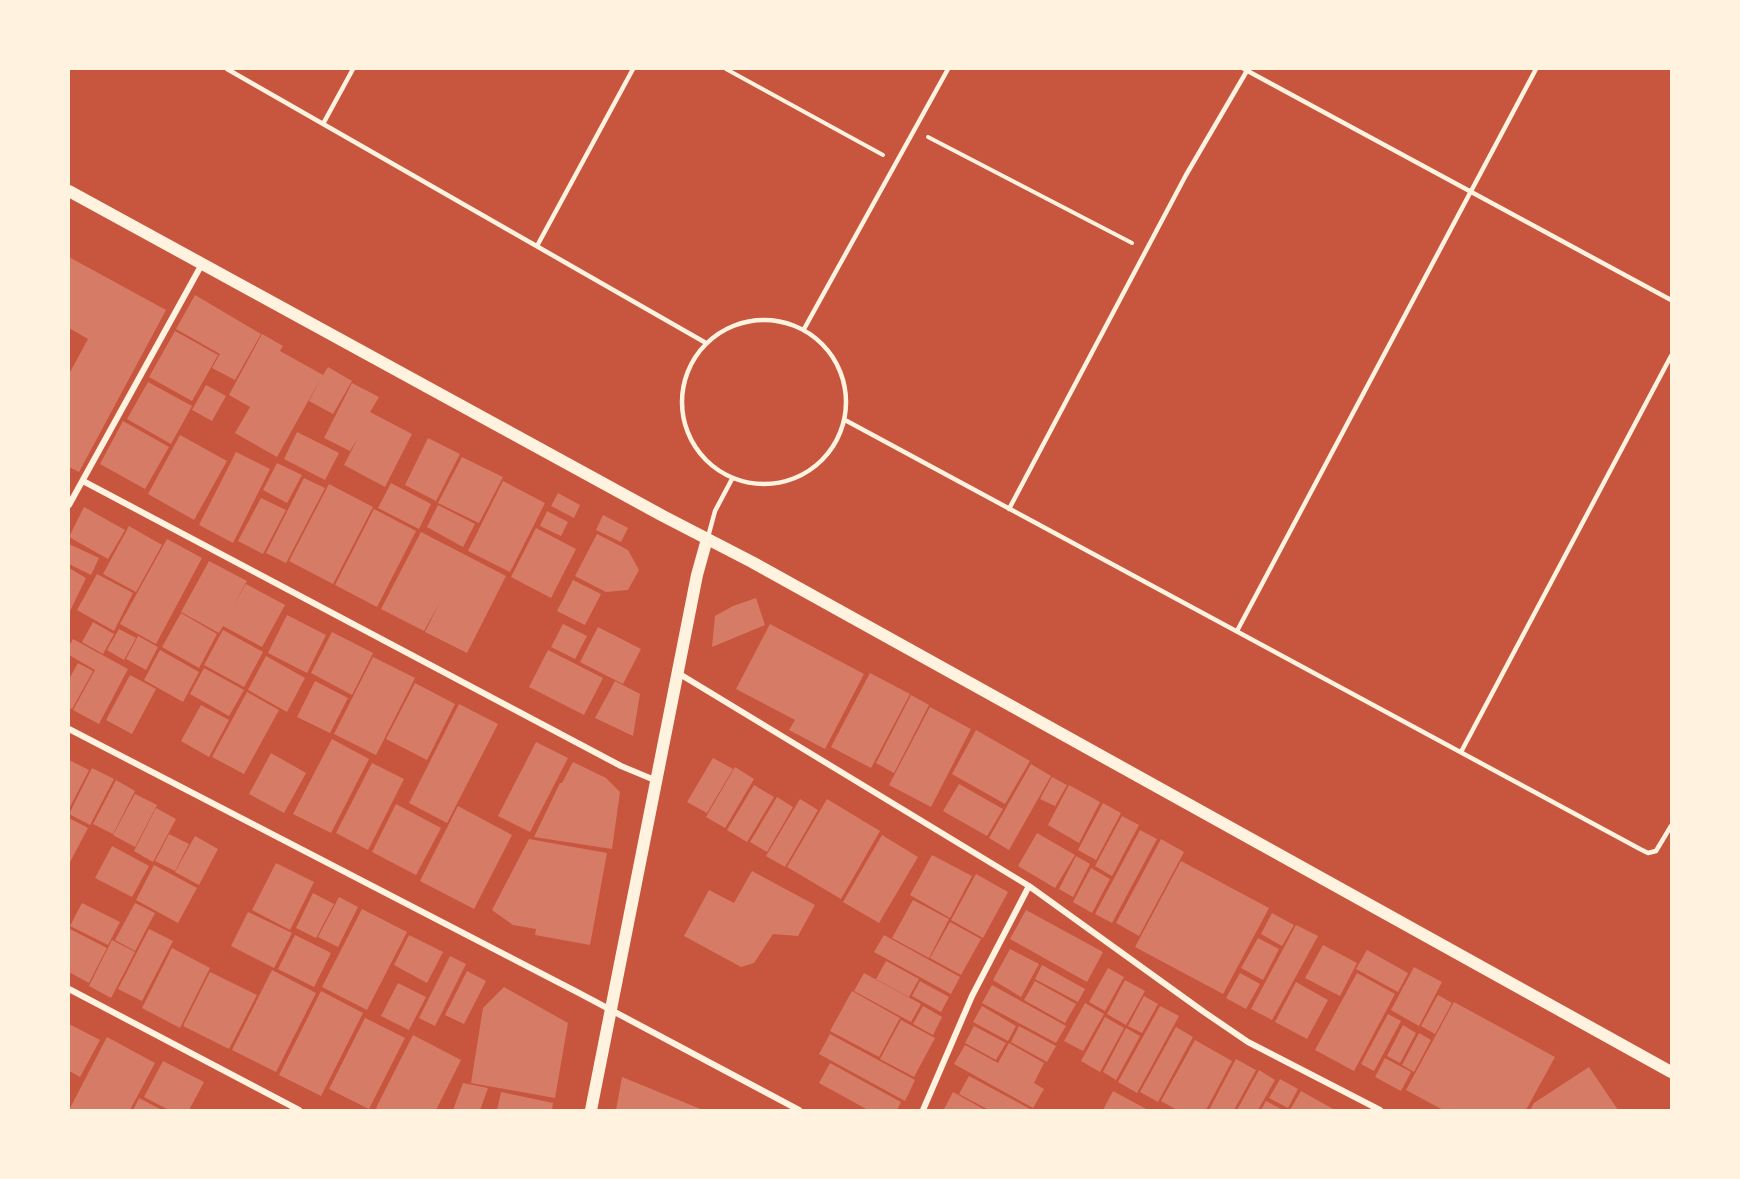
<!DOCTYPE html>
<html>
<head>
<meta charset="utf-8">
<style>
	body { margin:0 }
	#map { position:relative; width:1740px; height:1179px; overflow:hidden; background:#c8553d; font-family:"Archivo Narrow",sans-serif }
	canvas { display:block }
	.frame { position:absolute; inset:0; border:70px solid #fff3e0; pointer-events:none }
</style>
</head>
<body>
<div id="map">
<canvas width="1740" height="1179"></canvas>
<div class="frame"></div>
</div>
<script>
const context = document.querySelector('canvas').getContext('2d');
context.lineJoin = 'round';
function fillPath(path, color) { context.fillStyle = color; context.fill(path, 'evenodd'); }
const poly = rows => new Path2D(rows.map(r => 'M' + r).join(''));
function trace(path, color, width, dash) { context.strokeStyle = color; context.lineWidth = width; context.lineCap = dash ? 'butt' : 'round'; context.setLineDash(dash || []); context.stroke(path); }
fillPath(poly([
	[69,257,166,310,79,472,69,467,69,374,88,339,69,328],
	[195,295,261,334,235,380,212,368,220,354,176,329],
	[175,331,218,355,192,401,149,377],
	[262,334,283,346,280,351,323,375,328,367,352,381,333,414,309,401,321,378,277,457,235,433,250,407,229,395],
	[148,382,192,406,171,444,127,419],
	[352,383,379,397,370,412,412,434,385,487,344,465,358,438,350,451,324,438],
	[206,385,226,396,212,421,192,410],
	[123,421,169,447,145,489,100,464],
	[297,432,339,453,325,480,284,459],
	[180,435,227,461,194,520,148,494],
	[428,438,460,454,436,501,405,485],
	[236,452,270,469,233,543,199,525],
	[462,457,503,477,479,523,438,503],
	[277,463,302,475,287,503,263,490],
	[304,478,325,488,286,563,266,553],
	[503,481,545,503,510,572,468,551],
	[391,483,431,504,419,529,378,508],
	[329,484,373,507,333,584,289,561],
	[558,493,580,505,574,518,551,506],
	[261,498,286,510,263,554,238,541],
	[438,505,475,524,463,547,427,527],
	[84,507,125,530,108,559,69,537],
	[374,509,416,531,377,607,335,585],
	[547,511,568,522,561,536,540,526],
	[603,515,628,528,621,542,596,530],
	[129,526,162,545,136,592,103,574],
	[536,528,576,549,551,598,511,577],
	[421,532,506,576,467,653,425,632,440,602,424,631,381,609],
	[597,534,628,550,639,570,628,590,606,592,575,576],
	[167,539,202,558,156,644,120,624],
	[69,544,99,558,91,575,69,564],
	[209,561,247,581,233,606,246,584,285,605,262,647,223,626,219,633,181,612],
	[69,568,86,578,69,613],
	[97,574,133,593,114,631,77,610],
	[573,580,601,594,585,625,557,611],
	[756,598,765,625,712,647,715,616,733,606],
	[181,613,217,634,199,668,162,647],
	[287,615,326,635,307,673,268,653],
	[93,622,114,634,103,654,82,642],
	[563,624,587,636,575,659,551,647],
	[770,624,864,674,825,749,789,730,795,720,736,689],
	[598,627,641,649,623,684,580,662],
	[119,629,136,638,124,660,107,650],
	[223,630,263,652,244,687,204,665],
	[332,632,373,653,352,695,311,673],
	[138,636,158,647,146,670,126,659],
	[73,639,128,669,99,724,73,710,95,670,69,655,69,646],
	[160,650,199,672,183,702,144,680],
	[548,650,603,678,584,715,529,687],
	[266,656,305,678,287,712,248,690],
	[373,657,415,678,376,755,334,734],
	[78,663,93,671,72,709,69,708,69,679],
	[204,668,244,690,229,716,190,694],
	[870,673,910,694,871,768,831,747],
	[130,675,156,689,132,734,106,720],
	[315,681,348,698,330,733,297,717],
	[615,681,640,694,633,736,595,718],
	[415,683,455,704,427,760,386,739],
	[247,692,279,710,244,774,212,757],
	[911,695,929,705,894,773,876,763],
	[459,704,498,724,447,823,409,803],
	[201,705,229,720,209,757,181,741],
	[930,707,971,729,931,807,889,785],
	[976,730,1030,761,1005,804,952,774],
	[332,739,369,759,331,833,293,814],
	[536,742,568,758,530,832,498,816],
	[271,753,306,773,284,813,249,794],
	[713,758,733,769,707,813,687,802],
	[69,760,89,770,69,809],
	[573,762,606,778,620,792,612,849,534,837,560,783,562,783],
	[372,763,404,779,368,850,336,833],
	[1031,764,1051,776,1009,850,989,838],
	[735,767,754,779,725,828,706,817],
	[92,768,114,779,90,825,69,814],
	[1052,777,1067,785,1055,806,1040,799],
	[116,780,135,791,113,834,93,824],
	[959,784,1003,809,987,836,943,811],
	[754,785,774,797,747,842,727,830],
	[1069,785,1100,802,1079,843,1048,825],
	[135,794,157,805,135,847,113,835],
	[777,797,793,807,767,852,750,842],
	[800,799,818,810,785,867,766,856],
	[827,799,880,831,841,899,787,867],
	[1103,803,1121,813,1096,860,1078,850],
	[396,804,441,828,416,875,372,852],
	[458,806,512,835,474,909,420,881],
	[156,808,176,819,153,862,134,851],
	[1122,816,1139,825,1112,876,1095,866],
	[69,818,88,828,69,864],
	[1140,830,1157,839,1112,923,1095,914],
	[1037,833,1075,855,1055,888,1018,866],
	[169,834,189,844,175,871,155,861],
	[882,835,918,857,879,923,843,902],
	[195,836,218,849,199,885,175,872],
	[529,839,607,853,590,945,535,935,536,929,513,925,492,910],
	[1161,839,1184,852,1139,936,1116,923],
	[112,846,149,866,132,897,95,878],
	[932,855,972,876,950,918,910,895],
	[1076,856,1090,864,1073,897,1059,889],
	[1181,861,1269,908,1223,994,1135,947],
	[276,863,314,882,290,930,252,910],
	[154,865,197,888,178,923,136,900],
	[1091,868,1110,879,1092,913,1073,902],
	[752,871,815,905,798,936,773,934,754,963,741,967,684,936,709,890,734,903],
	[976,874,1008,892,983,938,951,920],
	[313,893,334,904,316,938,296,928],
	[339,897,358,907,338,947,318,937],
	[913,900,949,919,929,958,892,938],
	[82,903,120,922,108,945,70,926],
	[135,903,155,913,135,951,115,940],
	[362,909,407,932,367,1010,322,987],
	[1026,910,1103,952,1087,982,1010,939],
	[248,912,292,933,274,968,231,946],
	[1272,913,1294,925,1282,946,1261,934],
	[950,922,981,939,961,975,930,958],
	[1296,925,1318,936,1272,1020,1251,1009],
	[70,929,107,948,89,983,69,972],
	[149,929,173,941,142,1001,118,989],
	[295,935,331,953,314,987,278,969],
	[409,935,443,952,427,983,394,965],
	[884,935,960,977,951,994,874,952],
	[1258,938,1279,949,1263,980,1241,968],
	[112,940,135,952,111,998,89,986],
	[1323,945,1357,963,1340,996,1305,978],
	[172,948,210,968,180,1028,142,1008],
	[1010,949,1039,964,1021,997,993,980],
	[1367,950,1408,973,1398,992,1356,969],
	[450,956,466,964,435,1026,419,1018],
	[886,961,919,979,909,997,876,979],
	[1042,965,1085,989,1078,1002,1035,979],
	[1414,967,1442,982,1419,1026,1391,1010],
	[1108,968,1124,977,1105,1011,1089,1002],
	[272,970,316,993,276,1072,232,1050],
	[467,971,486,981,464,1024,445,1015],
	[210,972,257,995,229,1049,183,1026],
	[864,973,921,1004,911,1022,854,991],
	[1240,973,1260,984,1246,1009,1226,998],
	[1357,973,1395,994,1354,1071,1315,1050],
	[1125,980,1145,991,1126,1025,1107,1014],
	[920,981,949,997,941,1012,912,996],
	[1035,981,1076,1004,1065,1023,1024,1000],
	[1296,982,1328,1000,1307,1039,1275,1022],
	[398,983,426,997,409,1030,381,1016],
	[992,985,1066,1026,1056,1043,982,1003],
	[504,987,568,1023,555,1098,471,1083,483,1008],
	[321,991,363,1013,321,1096,279,1075],
	[852,991,900,1018,879,1057,830,1031],
	[1438,995,1452,1003,1435,1034,1421,1026],
	[1144,996,1158,1004,1142,1033,1128,1026],
	[1454,1002,1555,1057,1526,1110,1443,1110,1406,1090],
	[1085,1003,1104,1014,1083,1051,1064,1041],
	[923,1006,942,1017,933,1035,913,1024],
	[982,1006,1016,1026,1008,1041,973,1022],
	[1160,1006,1179,1016,1137,1093,1118,1082],
	[1388,1014,1401,1021,1374,1071,1361,1064],
	[1105,1017,1124,1028,1100,1072,1081,1061],
	[365,1018,405,1038,369,1109,329,1089],
	[901,1020,935,1038,914,1077,880,1059],
	[69,1024,100,1040,80,1077,69,1071],
	[1403,1025,1416,1033,1400,1063,1387,1056],
	[974,1026,1006,1043,996,1060,965,1043],
	[1019,1026,1056,1046,1047,1062,1011,1042],
	[1176,1027,1193,1037,1158,1102,1140,1092],
	[1126,1028,1140,1036,1116,1080,1103,1072],
	[1419,1033,1431,1040,1414,1072,1402,1065],
	[830,1034,915,1080,905,1101,819,1054],
	[413,1035,461,1060,436,1110,379,1110,376,1108],
	[107,1037,155,1063,130,1110,69,1110],
	[1195,1040,1232,1061,1206,1110,1177,1110,1161,1101],
	[1009,1043,1044,1063,1034,1083,1044,1089,1033,1108,954,1064,965,1045,998,1063],
	[1385,1058,1411,1072,1401,1091,1375,1077],
	[1236,1059,1256,1070,1234,1110,1209,1110],
	[163,1061,204,1082,189,1110,169,1110,144,1097],
	[830,1063,901,1102,897,1110,868,1110,819,1083],
	[1589,1067,1618,1110,1530,1110,1534,1103],
	[1259,1070,1275,1080,1258,1110,1237,1110],
	[969,1076,1032,1110,989,1110,959,1094],
	[622,1077,703,1110,616,1110],
	[1280,1079,1298,1089,1288,1108,1269,1098],
	[463,1083,488,1088,480,1110,453,1110],
	[1113,1091,1148,1110,1103,1110],
	[1301,1091,1335,1110,1290,1110],
	[501,1092,553,1103,552,1110,497,1110],
	[953,1092,985,1110,944,1109],
	[139,1098,162,1110,133,1110],
	[1266,1101,1283,1110,1261,1110]
]), '#d67c66');
trace(poly([
	[726,69,883,155],
	[928,137,1132,243]
]), '#fff3e0', 4);
trace(poly([
	[227,69,706,343],
	[1244,69,1671,300],
	[323,124,353,69],
	[537,246,633,69],
	'682 402a82 82 0 1 1 164 0a82 82 0 1 1-164 0Z',
	[804,329,948,69],
	[845,420,1640,849,1648,853,1656,851,1671,826],
	[1009,509,1186,175,1248,69],
	[708,537,715,511,732,479],
	[1237,631,1536,69],
	[1461,752,1671,356]
]), '#fff3e0', 4.5);
trace(poly([
	[83,481,621,766,657,781],
	[69,505,202,264],
	[678,673,1029,886,1204,1012,1248,1042,1380,1110],
	[69,729,579,993,799,1110],
	[69,989,299,1110],
	[923,1110,972,996,1029,886]
]), '#fff3e0', 6);
trace(poly([
	[69,191,663,516,752,562,1671,1072],
	[591,1110,697,575,707,539]
]), '#fff3e0', 12);
</script>
</body>
</html>
